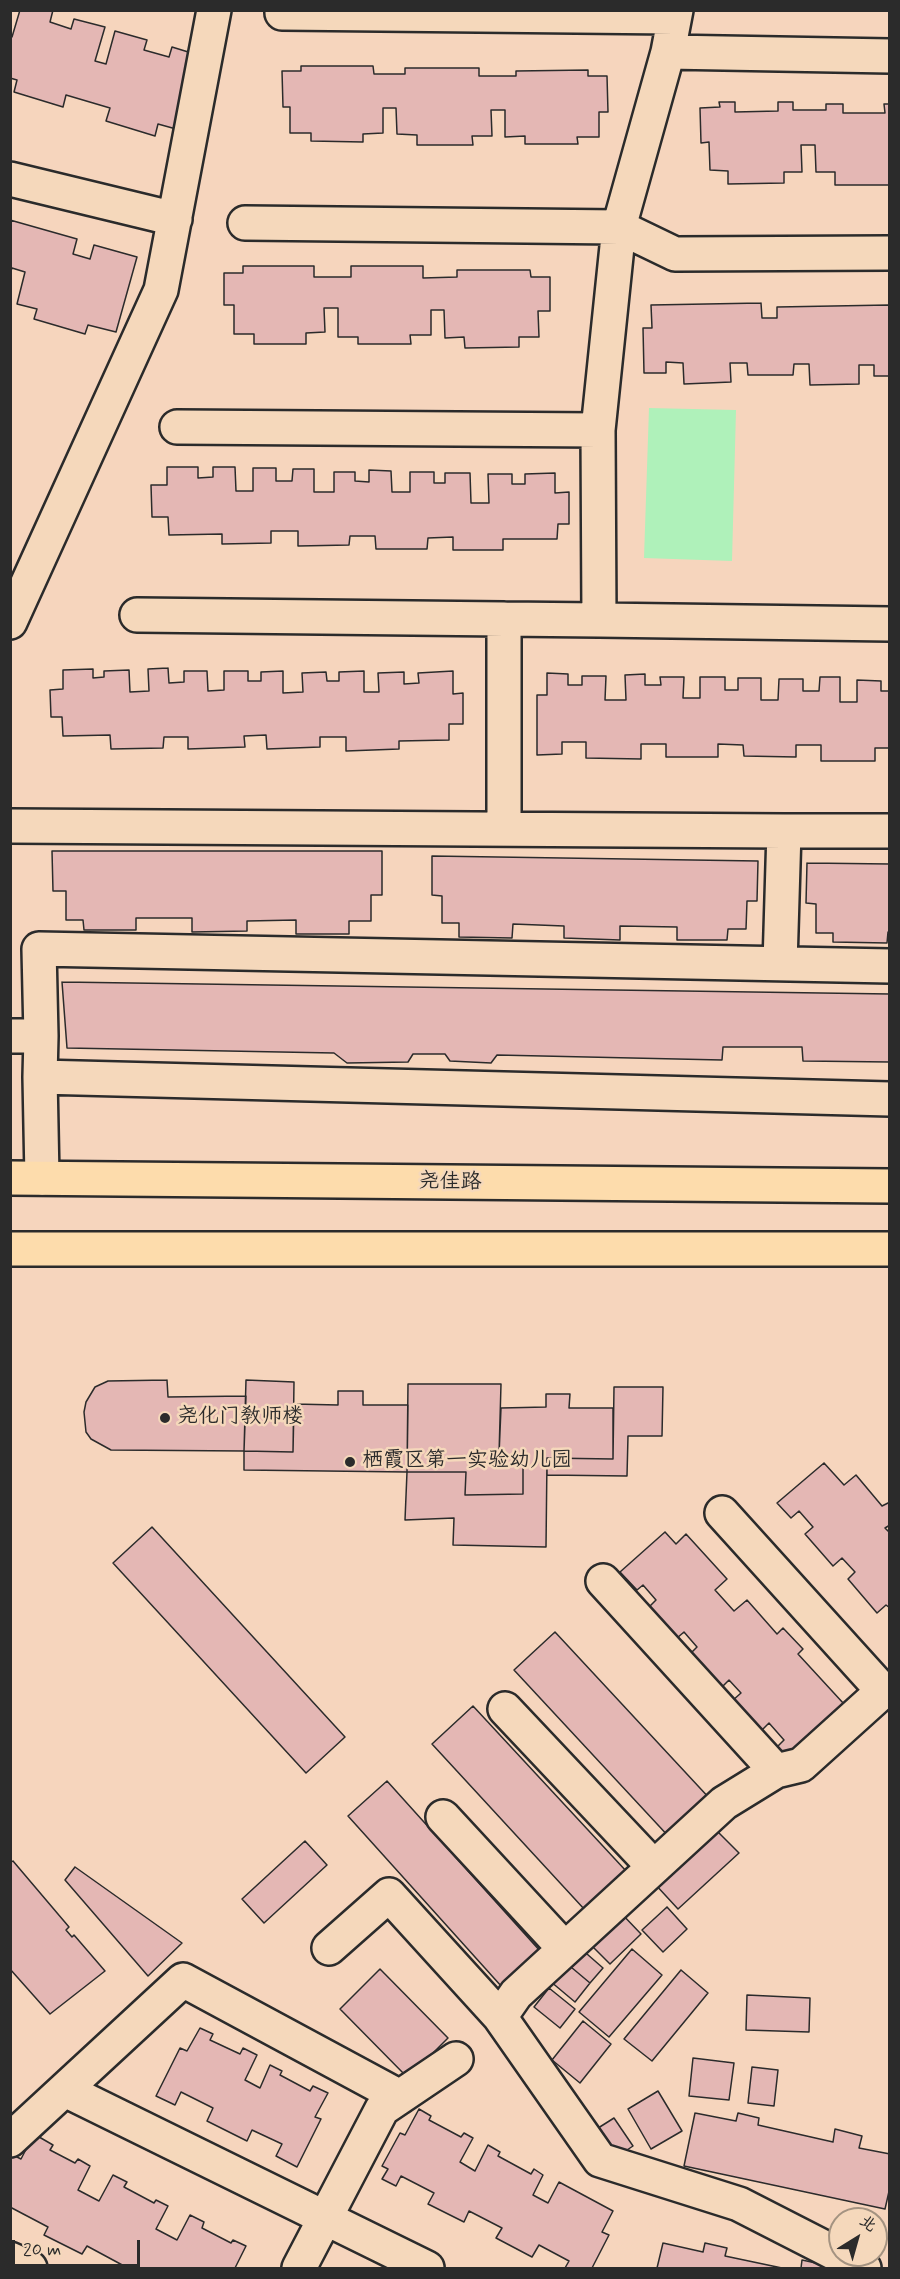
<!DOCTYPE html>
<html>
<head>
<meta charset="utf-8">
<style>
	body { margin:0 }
	#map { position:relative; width:900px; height:2279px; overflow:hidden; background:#f6d5bd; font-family:Mynerve,"LXGW WenKai TC",sans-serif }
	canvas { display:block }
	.frame { position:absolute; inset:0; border:12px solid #2b2b2b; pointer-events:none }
	.north { position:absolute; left:828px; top:2207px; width:60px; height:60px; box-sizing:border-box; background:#f5d8bb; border:2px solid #a49381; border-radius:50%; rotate:37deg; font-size:16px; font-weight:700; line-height:24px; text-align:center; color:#2b2b2b }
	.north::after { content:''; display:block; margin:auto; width:21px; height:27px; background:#2b2b2b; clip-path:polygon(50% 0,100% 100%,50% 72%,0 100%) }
	.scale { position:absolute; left:12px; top:2240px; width:128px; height:27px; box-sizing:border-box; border:3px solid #2b2b2b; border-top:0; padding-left:8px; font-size:18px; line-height:21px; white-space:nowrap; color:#2b2b2b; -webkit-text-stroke:4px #f5d8bb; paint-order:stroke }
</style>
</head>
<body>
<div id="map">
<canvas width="900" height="2279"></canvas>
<div class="frame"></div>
<div class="north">北</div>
<div class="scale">20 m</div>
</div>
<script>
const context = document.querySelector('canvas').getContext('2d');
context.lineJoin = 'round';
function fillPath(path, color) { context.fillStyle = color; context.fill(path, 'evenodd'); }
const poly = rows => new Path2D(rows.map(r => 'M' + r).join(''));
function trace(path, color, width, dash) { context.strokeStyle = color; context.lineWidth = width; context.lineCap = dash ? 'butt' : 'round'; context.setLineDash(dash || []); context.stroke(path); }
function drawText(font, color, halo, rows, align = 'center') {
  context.font = font + ' Mynerve,"LXGW WenKai TC",sans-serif'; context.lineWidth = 5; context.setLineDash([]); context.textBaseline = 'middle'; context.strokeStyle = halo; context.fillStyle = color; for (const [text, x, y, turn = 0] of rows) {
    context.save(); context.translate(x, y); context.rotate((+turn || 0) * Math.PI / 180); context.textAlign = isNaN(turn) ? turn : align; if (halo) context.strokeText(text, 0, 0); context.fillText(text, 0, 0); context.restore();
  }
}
fillPath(poly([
	[649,408,736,410,732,561,644,558]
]), '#aff1ba');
const building = poly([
	[20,10,53,10,50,22,71,29,74,19,105,27,95,61,106,64,115,31,147,40,144,50,169,57,172,47,198,55,176,129,158,124,155,136,106,121,110,108,66,95,63,107,14,92,17,80,10,78,10,36,12,37,20,10],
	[301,66,373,66,374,74,405,74,405,68,479,68,479,76,516,76,516,71,588,70,588,76,607,76,608,112,599,112,599,137,577,137,578,144,525,144,525,136,505,137,505,110,491,110,492,136,472,136,473,145,417,145,417,135,397,134,396,108,383,108,383,133,363,134,363,142,311,141,311,133,290,133,290,107,283,107,282,71,301,71,301,66],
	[719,102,735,102,735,112,778,111,778,102,793,102,793,110,826,110,826,104,843,104,843,113,885,113,884,104,890,104,890,185,835,185,835,172,816,172,815,145,801,145,802,172,784,172,784,183,728,184,728,171,710,170,709,142,701,143,700,108,720,107,719,102],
	[10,220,77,239,73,254,90,259,94,245,137,257,116,332,88,325,85,334,34,319,37,309,17,304,25,272,12,268,10,274,10,220],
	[243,266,314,266,314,277,351,277,351,266,423,266,423,278,457,277,457,270,530,270,531,277,550,277,550,311,538,311,539,337,519,337,519,347,465,348,464,337,445,338,444,310,431,310,431,335,410,335,411,344,358,344,358,337,338,337,338,308,324,308,325,332,306,333,306,344,254,344,254,334,234,334,234,305,224,305,224,273,243,273,243,266],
	[761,303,762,318,777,318,777,307,889,305,890,376,874,376,874,365,859,365,859,384,810,385,809,364,794,364,793,375,748,375,747,363,730,363,731,382,684,384,683,363,666,362,666,373,644,373,643,328,652,328,651,305,761,303],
	[167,467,198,467,198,478,213,477,213,467,235,467,236,491,253,491,253,468,276,468,276,481,292,481,293,469,314,469,314,492,334,492,334,472,355,472,355,481,369,482,369,470,391,471,392,492,410,492,410,472,434,472,434,483,445,483,445,473,470,473,471,503,489,503,488,474,512,474,512,484,525,484,525,474,555,473,555,493,569,492,569,524,558,524,557,539,503,539,503,550,453,550,453,537,428,538,427,549,376,549,375,536,350,536,349,545,298,546,298,531,271,531,271,543,222,544,222,534,169,535,168,517,152,517,151,485,167,485,167,467],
	[168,668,169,683,184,682,184,671,207,671,208,691,224,690,224,671,248,671,248,681,261,681,261,672,283,671,283,693,303,692,302,673,326,672,327,681,339,681,339,672,364,671,364,692,379,692,378,673,404,672,404,684,419,683,418,673,453,671,453,694,463,693,463,724,449,724,449,740,399,741,399,749,346,751,346,737,320,737,320,747,267,749,266,735,244,736,245,747,188,749,188,737,164,737,163,748,111,749,110,735,63,736,62,717,51,717,50,690,63,689,63,670,93,669,93,678,104,677,104,671,129,670,130,692,149,691,148,669,168,668],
	[547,673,568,674,568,685,582,685,582,676,606,676,605,700,626,700,625,675,645,674,645,685,661,685,660,677,684,677,683,698,700,698,700,677,725,677,725,690,738,690,738,678,761,678,761,700,778,700,779,679,803,679,803,691,819,691,820,677,840,677,840,702,857,702,857,680,881,681,881,691,890,691,890,748,875,748,875,761,821,761,821,745,796,745,796,757,744,756,743,745,718,744,718,757,666,757,666,744,641,744,641,759,586,758,586,742,562,742,562,754,537,755,537,695,547,695,547,673],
	[52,851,382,851,382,895,371,895,371,921,349,921,349,934,296,934,296,920,247,921,247,931,192,932,192,918,136,918,136,930,84,930,83,920,66,920,66,891,53,891,52,851],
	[432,856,758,861,757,901,747,901,746,929,728,929,727,940,677,940,677,927,620,926,620,940,564,938,564,926,513,924,512,938,459,937,459,923,442,923,442,896,432,895,432,856],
	[807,863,890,864,890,932,888,932,887,943,833,942,833,933,816,933,816,904,806,903,807,863],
	[62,982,890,994,890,1062,803,1061,802,1047,723,1047,722,1060,497,1055,491,1063,450,1061,445,1054,413,1054,408,1062,347,1063,334,1053,67,1048,62,982],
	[167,1380,168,1397,246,1396,244,1451,111,1450,91,1439,86,1432,84,1412,86,1402,95,1387,108,1381,167,1380],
	[246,1380,294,1382,293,1452,244,1451,246,1380],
	[408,1384,501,1384,499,1455,523,1456,523,1494,465,1495,466,1472,407,1472,408,1384],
	[614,1387,663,1387,662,1436,628,1436,627,1476,547,1475,547,1458,613,1459,614,1387],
	[338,1391,363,1391,363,1405,408,1405,407,1472,244,1470,244,1451,293,1452,294,1404,338,1405,338,1391],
	[546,1394,570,1394,569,1408,613,1408,613,1459,547,1458,546,1547,453,1545,454,1518,405,1520,407,1472,466,1472,465,1495,523,1494,523,1456,499,1455,501,1408,546,1407,546,1394],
	[824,1463,844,1485,856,1475,882,1506,890,1502,890,1525,885,1528,890,1533,890,1608,886,1605,877,1613,848,1579,855,1572,842,1558,833,1566,805,1534,813,1527,799,1511,791,1518,777,1503,824,1463],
	[152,1527,345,1737,306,1773,113,1563,152,1527],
	[665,1532,676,1544,686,1534,727,1579,715,1590,734,1611,747,1600,777,1634,783,1628,803,1649,798,1654,844,1704,790,1763,777,1747,784,1740,769,1723,760,1732,732,1701,741,1693,729,1680,722,1687,691,1653,697,1647,684,1632,677,1638,649,1607,656,1600,643,1585,637,1590,620,1572,665,1532],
	[555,1632,712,1801,671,1839,514,1670,555,1632],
	[473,1706,627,1872,585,1910,432,1744,473,1706],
	[387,1781,541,1952,502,1987,348,1816,387,1781],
	[714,1828,739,1853,678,1909,654,1883,714,1828],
	[305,1841,327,1865,264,1923,242,1899,305,1841],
	[13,1861,69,1927,66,1930,72,1937,74,1935,105,1971,50,2014,10,1969,10,1863,13,1861],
	[75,1867,182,1943,148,1976,65,1880,75,1867],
	[667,1907,687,1929,663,1952,642,1930,667,1907],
	[620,1912,641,1934,610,1964,588,1942,620,1912],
	[579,1947,603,1968,590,1983,565,1962,579,1947],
	[632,1949,662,1975,609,2037,579,2012,632,1949],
	[565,1962,590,1983,575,2002,550,1981,565,1962],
	[380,1969,448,2038,408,2078,340,2009,380,1969],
	[681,1970,708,1993,652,2061,624,2039,681,1970],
	[549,1988,575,2009,560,2028,534,2007,549,1988],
	[747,1995,810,1998,809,2032,746,2030,747,1995],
	[583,2021,611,2044,580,2083,552,2060,583,2021],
	[200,2028,213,2034,210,2040,240,2054,243,2048,257,2055,245,2080,260,2088,270,2065,282,2071,280,2075,310,2091,313,2086,328,2093,315,2117,321,2119,297,2167,276,2156,282,2144,252,2130,247,2141,207,2121,213,2108,181,2092,175,2105,156,2096,180,2048,187,2051,200,2028],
	[693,2058,734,2063,729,2100,689,2096,693,2058],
	[752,2067,778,2070,774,2106,748,2103,752,2067],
	[658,2091,682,2131,651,2149,628,2109,658,2091],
	[419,2109,431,2116,429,2120,461,2137,464,2133,473,2138,460,2162,475,2171,488,2145,500,2152,498,2156,531,2174,534,2169,543,2175,533,2195,548,2203,559,2182,613,2211,602,2232,609,2235,592,2268,565,2268,569,2261,539,2245,532,2257,496,2238,502,2228,469,2211,464,2222,428,2204,434,2193,401,2176,396,2186,382,2179,388,2169,382,2166,400,2133,405,2135,419,2109],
	[695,2113,736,2121,738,2113,759,2118,758,2125,833,2142,835,2129,862,2136,859,2148,890,2154,890,2187,885,2209,684,2166,695,2113],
	[614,2118,633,2146,615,2158,595,2130,614,2118],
	[34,2134,53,2145,50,2150,75,2163,78,2159,90,2166,78,2190,99,2201,113,2175,127,2182,124,2187,154,2203,156,2200,168,2206,156,2229,177,2240,190,2215,204,2222,202,2228,231,2243,233,2240,246,2246,235,2268,125,2268,126,2267,87,2246,82,2254,44,2235,48,2227,10,2207,10,2159,13,2155,21,2159,34,2134],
	[663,2243,703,2252,705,2243,727,2248,725,2256,782,2268,657,2268,663,2243],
	[802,2260,830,2266,829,2268,801,2268,802,2260]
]);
fillPath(building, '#e4b7b4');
trace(building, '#2b2b2b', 1.5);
const minor = poly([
	[676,10,668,52,619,227,598,430,599,620,890,624],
	[282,13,674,17],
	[668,52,890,56],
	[10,179,175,219],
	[245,223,619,227,675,254,890,253],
	[177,427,598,430],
	[137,615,504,619,504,829],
	[504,619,599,620],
	[10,622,161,290,214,10],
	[10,826,784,831,780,964],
	[784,831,890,831],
	[10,1036,41,1036,40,1077,42,1178],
	[41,1036,39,949,890,966],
	[40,1077,890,1099],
	[722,1513,883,1691,801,1765,776,1771,724,1803,516,1994,500,2017,600,2160,739,2204,864,2268],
	[603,1581,776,1771],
	[505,1709,654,1867],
	[443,1817,565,1949],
	[329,1948,389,1895,500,2017],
	[65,2090,427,2268],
	[10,2140,183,1980,400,2097],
	[10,2259,30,2268],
	[299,2268,382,2109,456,2059]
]);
const major = poly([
	[10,1178,890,1186],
	[10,1249,890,1249]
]);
trace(minor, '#2b2b2b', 38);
trace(major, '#2b2b2b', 38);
trace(minor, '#f5d8bb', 33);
trace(major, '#fddcac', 33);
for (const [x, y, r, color] of [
	[165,1418,6,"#2b2b2b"],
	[350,1462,6,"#2b2b2b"]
]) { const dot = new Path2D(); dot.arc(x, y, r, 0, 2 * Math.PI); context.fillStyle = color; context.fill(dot); trace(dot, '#f5d8bb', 2); }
drawText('21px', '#2b2b2b', '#f5d8bb', [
	["尧佳路",450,1183,1]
]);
drawText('21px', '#2b2b2b', '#f5d8bb', [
	["尧化门教师楼",177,1418],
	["栖霞区第一实验幼儿园",362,1462]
], 'left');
</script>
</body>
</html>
